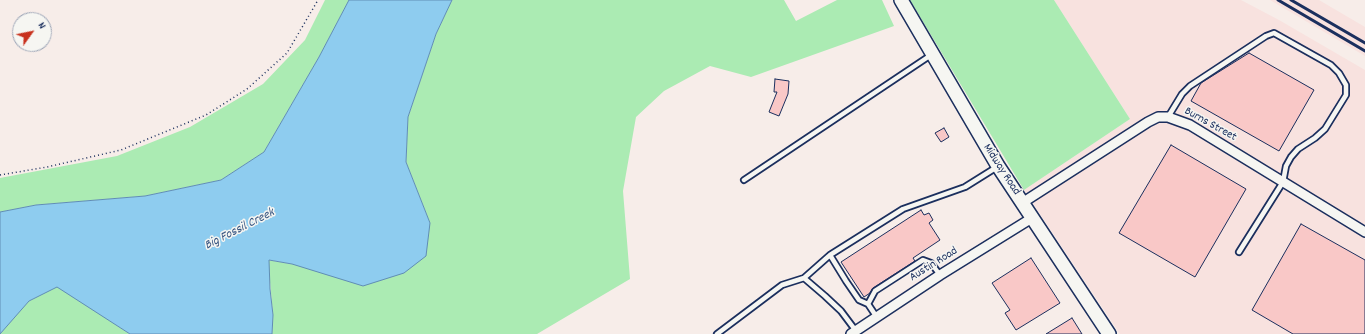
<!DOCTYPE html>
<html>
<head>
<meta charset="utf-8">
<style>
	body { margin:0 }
	#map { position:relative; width:1365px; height:334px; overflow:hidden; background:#f7ede9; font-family:Dekko,sans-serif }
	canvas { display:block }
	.north { position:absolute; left:12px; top:12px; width:40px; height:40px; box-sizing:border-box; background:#f6f6f2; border:1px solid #9ea6b7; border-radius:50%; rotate:57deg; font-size:11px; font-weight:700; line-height:16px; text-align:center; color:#1b2f5e }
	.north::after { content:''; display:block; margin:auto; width:14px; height:18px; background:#c8321e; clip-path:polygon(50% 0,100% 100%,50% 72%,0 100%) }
</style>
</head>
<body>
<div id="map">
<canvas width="1365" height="334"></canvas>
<div class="north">N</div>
</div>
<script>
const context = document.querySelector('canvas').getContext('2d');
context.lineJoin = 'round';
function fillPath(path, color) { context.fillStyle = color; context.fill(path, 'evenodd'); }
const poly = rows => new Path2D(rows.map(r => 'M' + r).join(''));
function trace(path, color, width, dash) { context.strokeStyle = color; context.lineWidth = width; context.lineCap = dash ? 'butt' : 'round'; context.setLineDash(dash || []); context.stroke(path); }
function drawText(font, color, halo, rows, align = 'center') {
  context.font = font + ' Dekko,sans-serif'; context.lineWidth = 3; context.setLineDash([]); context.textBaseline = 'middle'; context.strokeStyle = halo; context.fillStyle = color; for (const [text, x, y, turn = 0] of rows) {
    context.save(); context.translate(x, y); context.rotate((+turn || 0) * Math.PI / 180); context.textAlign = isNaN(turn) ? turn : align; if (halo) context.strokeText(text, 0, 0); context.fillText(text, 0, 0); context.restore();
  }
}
fillPath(poly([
	[1054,0,1241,0,1279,20,1365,70,1365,334,1120,334,1024,190,1130,119],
	[1270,0,1319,0,1365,27,1365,56]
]), '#f8e2df');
fillPath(poly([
	[325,0,349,0,319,57,264,152,221,180,145,196,36,205,0,212,0,178,117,156,190,127,263,84,305,40],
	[452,0,784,0,796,21,837,0,882,0,894,26,751,77,710,66,664,91,636,117,623,191,630,279,537,334,272,334,273,315,268,260,292,264,430,223,406,162,408,117,436,34],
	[910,0,1054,0,1130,119,1024,190],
	[57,286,90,307,130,334,0,334,6,325,29,301]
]), '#abebb3');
const water = poly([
	[349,0,452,0,436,34,408,117,406,162,430,223,426,256,404,273,363,286,292,264,269,260,270,289,273,315,272,334,130,334,57,287,29,301,0,334,0,212,36,205,145,196,221,180,264,152,319,57,349,0]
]);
fillPath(water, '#8eccef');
trace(water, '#608db5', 1);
const building = poly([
	[1249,53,1314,90,1279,151,1191,101,1201,83,1249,53],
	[775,79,789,81,788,94,779,116,769,112,777,92,774,92,775,79],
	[944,128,949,137,941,142,935,133,944,128],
	[1171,145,1246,189,1195,277,1119,233,1171,145],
	[921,210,924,215,929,213,933,220,929,223,940,240,913,258,915,261,873,288,870,293,864,297,841,262,921,210],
	[1301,224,1365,260,1365,334,1293,334,1252,310,1301,224],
	[1031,258,1060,303,1016,330,1005,313,1010,310,992,283,1031,258],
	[1072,318,1082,334,1046,334,1072,318]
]);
fillPath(building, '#f9c8c7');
trace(building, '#1b2f5e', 1);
const service = poly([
	[1168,117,1182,94,1190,86,1266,36,1274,33,1331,65,1339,73,1346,85,1346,95,1325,129,1315,138,1298,149,1291,157,1286,166,1283,182,1239,252],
	[744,180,931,55],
	[830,255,846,281,859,300,868,304,876,316],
	[804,278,830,255,903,209,965,187,997,167],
	[868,304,875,291,923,260,931,263,940,275],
	[717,334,782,285,804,278,825,296,841,311,856,331]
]);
const minor = poly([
	[1022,203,1148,122,1158,117,1168,117,1190,125,1365,232],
	[851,334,940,275,1032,218]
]);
const secondary = poly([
	[901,0,998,166,1109,334]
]);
trace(service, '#1b2f5e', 8);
trace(minor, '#1b2f5e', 12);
trace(secondary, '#1b2f5e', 16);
trace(poly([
	[0,175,47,167,121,150,206,115,247,89,287,53,318,0]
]), '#1b2f5e', 1.5, [1, 3]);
trace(service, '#f6f6f2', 4.5);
trace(minor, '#f6f6f2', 9);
trace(secondary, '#f6f6f2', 13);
trace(poly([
	[1278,0,1365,51],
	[1291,0,1365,43]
]), '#1b2f5e', 3);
drawText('12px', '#1b2f5e', '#f6f6f2', [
	["Burns Street",1210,125,29],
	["Midway Road",1001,170,57],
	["Austin Road",934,265,-32]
]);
drawText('italic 13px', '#385682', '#f6f6f2', [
	["Big Fossil Creek",240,230,-27]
]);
</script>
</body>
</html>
